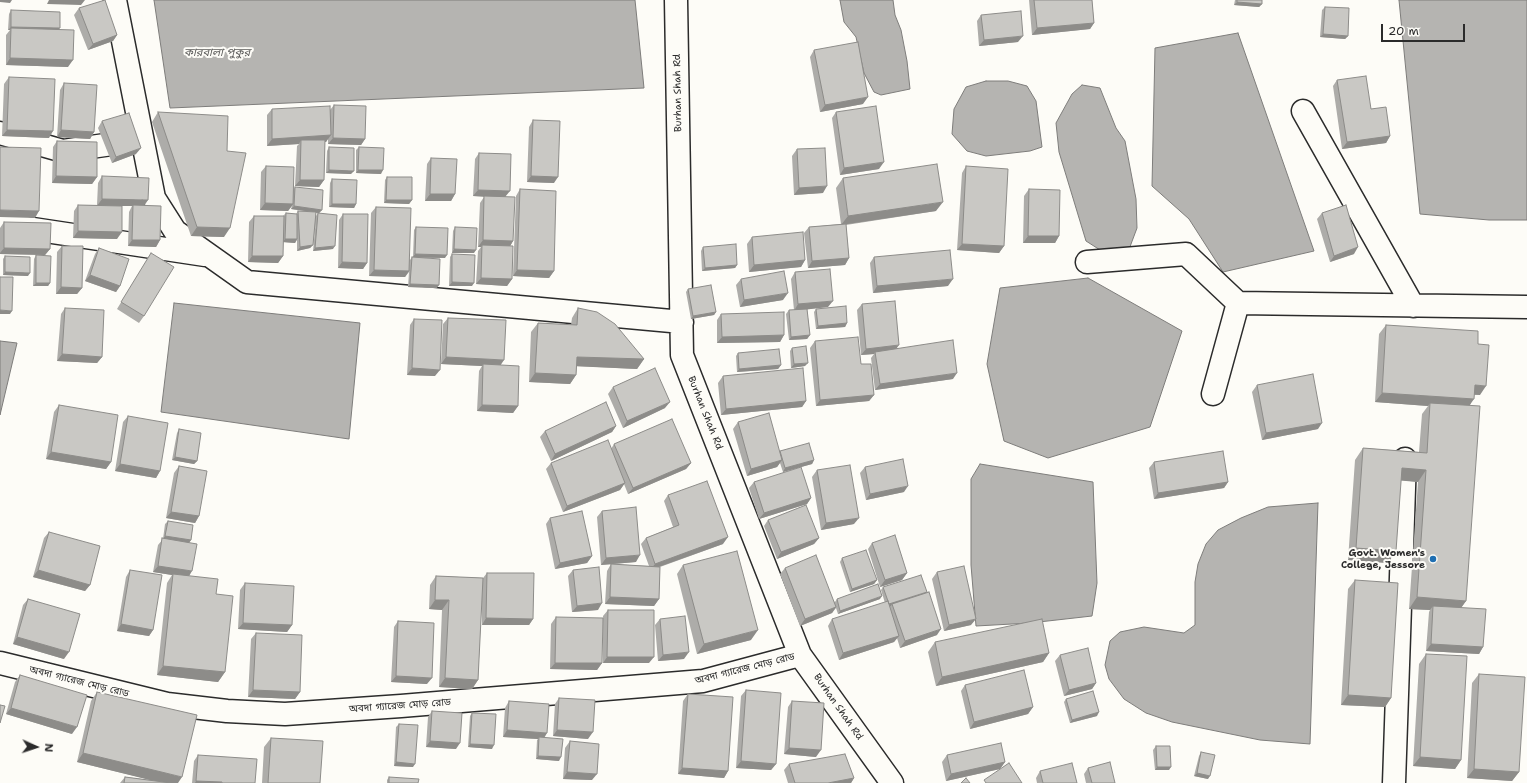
<!DOCTYPE html>
<html>
<head>
<meta charset="utf-8">
<style>
	body { margin:0 }
	#map { position:relative; width:1527px; height:783px; overflow:hidden; background:#fdfcf7; font-family:"Shantell Sans",sans-serif }
	canvas { display:block }
	.north { position:absolute; left:16px; top:727px; width:40px; height:40px; -webkit-text-stroke:3px #fdfcf7; paint-order:stroke; rotate:93deg; font-size:11px; font-weight:700; line-height:16px; text-align:center; color:#2b2b2b }
	.north::after { content:''; display:block; margin:auto; width:14px; height:18px; background:#2b2b2b; clip-path:polygon(50% 0,100% 100%,50% 72%,0 100%) }
	.scale { position:absolute; left:1381px; top:24px; width:84px; height:18px; box-sizing:border-box; border:2px solid #2b2b2b; border-top:0; padding-left:5px; font-size:12px; line-height:14px; white-space:nowrap; color:#2b2b2b; -webkit-text-stroke:3px #fdfcf7; paint-order:stroke }
</style>
</head>
<body>
<div id="map">
<canvas width="1527" height="783"></canvas>
<div class="north">N</div>
<div class="scale">20 m</div>
</div>
<script>
const context = document.querySelector('canvas').getContext('2d');
context.lineJoin = 'round';
function fillPath(path, color) { context.fillStyle = color; context.fill(path, 'evenodd'); }
const poly = rows => new Path2D(rows.map(r => 'M' + r).join(''));
function trace(path, color, width, dash) { context.strokeStyle = color; context.lineWidth = width; context.lineCap = dash ? 'butt' : 'round'; context.setLineDash(dash || []); context.stroke(path); }
function drawText(font, color, halo, rows, align = 'center') {
  context.font = font + ' "Shantell Sans","Noto Sans Bengali",sans-serif'; context.lineWidth = 4; context.setLineDash([]); context.textBaseline = 'middle'; context.strokeStyle = halo; context.fillStyle = color; for (const [text, x, y, turn = 0] of rows) {
    context.save(); context.translate(x, y); context.rotate((+turn || 0) * Math.PI / 180); context.textAlign = isNaN(turn) ? turn : align; if (halo) context.strokeText(text, 0, 0); context.fillText(text, 0, 0); context.restore();
  }
}
const water = poly([
	[154,0,635,0,644,88,170,108,154,0],
	[840,0,893,0,895,15,901,30,907,61,910,89,881,95,874,92,864,73,856,37,844,22,840,0],
	[1399,0,1527,0,1527,220,1489,220,1420,214,1399,0],
	[1238,33,1314,251,1223,272,1189,219,1152,186,1155,48,1238,33],
	[986,81,1008,81,1027,86,1036,101,1042,147,1030,151,986,156,967,151,952,134,954,109,966,87,986,81],
	[1082,85,1100,88,1116,128,1125,141,1136,199,1137,228,1128,252,1108,255,1086,241,1059,152,1056,123,1072,94,1082,85],
	[1088,278,1182,331,1150,427,1048,458,1004,441,987,364,1000,288,1088,278],
	[174,303,360,323,349,439,161,412,174,303],
	[0,341,17,343,0,415,0,341],
	[980,464,1093,482,1097,583,1092,616,1030,623,976,626,971,565,971,479,980,464],
	[1318,503,1310,744,1260,740,1172,722,1146,713,1124,699,1109,679,1105,665,1110,641,1120,632,1144,627,1184,633,1195,625,1195,582,1198,564,1206,544,1218,530,1241,518,1268,507,1318,503]
]);
fillPath(water, '#b5b4b1');
trace(water, '#7e7d7b', 1);
const minor = poly([
	[115,0,154,198,175,231,247,282,682,322],
	[676,0,682,355,800,655,892,783],
	[1303,111,1413,306],
	[0,133,63,151,133,141],
	[0,224,205,255],
	[1087,262,1186,254,1238,303,1527,307],
	[1213,394,1238,303],
	[0,663,167,704,227,711,285,714,401,706,703,681,800,655],
	[1394,783,1405,459]
]);
trace(minor, '#2b2b2b', 25);
trace(minor, '#fdfcf7', 22);
fillPath(poly([
	[1029,0,1092,0,1094,23,1090,29,1032,35],
	[1235,0,1262,0,1262,4,1259,7,1234,5],
	[1325,7,1348,36,1345,39,1320,37,1322,10],
	[79,8,117,35,113,41,88,50,74,15],
	[11,10,58,30,68,67,6,65,6,35,10,30,8,30,9,14],
	[981,15,1018,42,979,46,977,21],
	[814,50,863,104,820,112,810,57],
	[9,77,49,138,2,136,4,84],
	[1337,80,1371,109,1390,136,1386,143,1342,149,1333,86],
	[64,83,94,132,90,139,57,137,60,90],
	[334,105,365,139,361,145,328,144,328,138,326,142,325,142,324,180,319,187,295,186,297,146,299,144,267,146,267,115,272,109,330,110],
	[158,112,224,237,191,236,152,122],
	[836,112,879,169,840,175,832,118],
	[533,120,554,183,527,182,529,127],
	[102,121,136,154,112,163,98,128],
	[57,141,97,177,92,184,52,183,53,147],
	[329,147,351,174,326,173,327,151],
	[359,147,381,174,356,173,356,150],
	[797,149,823,193,794,195,792,156],
	[479,153,506,197,513,241,510,246,512,279,507,286,476,284,478,251,481,247,478,247,480,203,484,197,473,196,475,159],
	[431,158,455,194,451,201,425,201,427,164],
	[266,166,293,190,295,187,322,210,319,213,316,213,316,216,318,213,333,249,313,251,316,219,313,245,310,248,297,251,297,240,295,243,283,242,283,256,278,263,248,262,249,222,254,216,283,216,286,213,296,214,298,211,313,212,291,209,292,206,288,211,260,210,261,172],
	[966,166,1004,246,999,253,957,250,962,173],
	[102,176,144,206,160,240,156,247,128,246,129,212,132,206,122,206,117,239,73,238,74,211,78,205,97,205,98,183],
	[387,177,412,200,409,204,384,203,385,180],
	[843,178,936,211,846,225,849,258,845,265,808,268,804,233,809,227,841,224,836,188],
	[332,179,356,204,354,208,329,207,330,183],
	[520,189,554,271,549,278,513,276,516,196],
	[1029,189,1059,236,1055,243,1023,243,1024,196],
	[376,207,410,260,412,257,413,257,414,230,416,227,445,258,414,258,437,288,408,287,409,272,405,277,369,276,371,213],
	[1322,213,1354,254,1330,262,1317,219],
	[343,214,367,263,363,269,338,268,339,220],
	[4,222,50,249,45,255,0,254,0,228],
	[455,227,474,253,452,253,453,231],
	[752,237,805,260,801,267,749,272,747,244],
	[62,246,82,288,77,294,56,294,57,252],
	[703,247,737,265,735,268,702,271,701,251],
	[99,248,120,286,116,292,85,281,95,254],
	[151,253,144,316,139,323,117,309],
	[452,254,472,286,449,286,450,257],
	[36,255,50,283,48,286,33,286,34,259],
	[5,256,28,276,3,275,3,259],
	[874,257,948,286,873,293,870,263],
	[795,272,828,307,807,309,810,335,807,339,789,340,786,314,789,310,794,310,791,279],
	[741,279,783,300,740,307,736,285],
	[688,289,716,312,714,315,691,319,686,292],
	[862,304,897,349,953,379,875,390,871,358,874,354,861,355,857,310],
	[65,308,102,357,97,363,57,361,61,314],
	[578,308,644,359,637,369,577,366,576,375,570,384,529,382,531,332,538,323,571,325,572,318],
	[816,309,847,323,845,327,816,329,814,312],
	[721,314,784,335,780,342,717,343,717,320],
	[448,318,501,365,518,406,513,413,477,411,479,371,482,366,441,364,443,324],
	[414,319,435,376,407,375,410,325],
	[1386,325,1478,344,1480,395,1474,395,1470,405,1466,601,1461,608,1483,647,1479,654,1426,651,1429,612,1430,610,1409,609,1418,482,1401,480,1388,563,1348,560,1355,460,1363,448,1419,452,1422,414,1428,406,1375,402,1379,334],
	[815,341,861,364,874,395,869,401,816,406,810,348],
	[792,348,805,366,791,368,790,351],
	[738,353,781,365,778,369,737,372,736,356],
	[723,376,806,401,802,407,721,415,718,383],
	[1257,385,1318,429,1262,440,1252,392],
	[613,387,665,408,623,428,608,394],
	[59,405,111,462,106,469,46,459,54,412],
	[128,416,160,471,156,478,115,471,123,422],
	[738,422,779,452,780,451,814,460,812,464,783,472,780,463,777,467,747,476,733,429],
	[616,426,612,432,551,461,540,437,545,431],
	[179,429,197,461,194,464,172,460,177,433],
	[614,444,691,463,686,469,628,494,624,484,620,490,563,512,546,469,551,463,611,449],
	[1154,462,1228,482,1224,488,1154,499,1149,468],
	[179,466,199,516,195,523,166,518,174,473],
	[865,467,904,492,866,500,860,473],
	[817,470,854,524,821,530,812,477],
	[754,482,811,498,807,504,759,519,749,488],
	[668,495,723,544,660,567,659,599,654,606,605,604,607,571,611,564,649,566,641,544,646,538,673,527,664,501],
	[602,511,636,562,601,565,597,517],
	[550,518,592,556,587,563,555,569,546,524],
	[768,520,819,538,814,544,777,559,764,526],
	[168,521,191,540,189,543,189,576,216,594,225,672,218,682,157,675,167,583,172,575,153,572,158,545,163,539,165,524],
	[49,532,90,585,85,591,33,577,44,538],
	[872,543,907,573,902,580,880,587,868,549],
	[842,558,877,580,874,584,850,592,840,562],
	[683,565,751,640,697,654,677,574],
	[785,568,835,602,837,599,880,599,838,614,836,608,832,613,800,626,780,574],
	[130,570,153,630,149,636,117,631,126,577],
	[573,570,598,610,572,612,568,576],
	[937,572,971,625,944,631,932,579],
	[487,573,533,619,529,625,482,625,482,594,478,680,472,689,439,687,442,610,429,609,430,585,436,576,483,578],
	[1355,580,1391,698,1385,707,1341,705,1348,589],
	[245,583,292,625,287,632,238,629,240,590],
	[883,587,937,635,900,648,897,638,894,642,839,660,828,626,832,619,885,603,881,590],
	[28,599,64,659,13,644,23,605],
	[608,610,649,663,603,663,603,616],
	[556,617,602,663,597,670,550,669,551,624],
	[660,619,684,659,658,661,655,625],
	[398,621,427,684,391,682,394,627],
	[256,633,300,692,295,699,248,697,251,639],
	[935,642,1049,653,1043,662,936,686,928,652],
	[1426,654,1461,760,1455,769,1413,766,1419,664],
	[1060,655,1096,683,1092,689,1064,696,1055,661],
	[1479,674,1519,772,1512,781,1467,778,1472,683],
	[20,675,72,734,6,714,15,682],
	[965,685,1033,707,1028,714,970,729,961,691],
	[746,690,776,764,771,770,736,768,741,696],
	[97,692,178,783,120,783,125,777,151,780,77,762,91,701],
	[688,694,728,771,724,778,678,774,683,701],
	[559,698,588,739,553,736,555,704],
	[1066,699,1097,716,1070,723,1064,702],
	[509,701,544,737,559,761,536,759,537,740,538,739,503,737,505,708],
	[792,701,816,757,784,754,788,707],
	[432,711,456,749,426,747,428,717],
	[472,713,492,749,468,747,470,716],
	[399,724,413,767,394,766,396,727],
	[271,738,320,783,262,783,264,747],
	[570,741,592,780,563,779,565,748],
	[1156,746,1169,770,1155,770,1153,750],
	[1201,752,1208,779,1194,776,1199,756],
	[198,755,255,783,192,783,194,761],
	[947,755,1005,762,1000,769,946,781,942,762],
	[789,764,854,778,851,783,788,783,784,770],
	[1088,768,1115,783,1086,783,1084,774],
	[1040,771,1077,783,1037,783,1036,778],
	[389,777,418,783,387,783,387,780]
]), '#adaca9');
fillPath(poly([
	[0,0,12,0,10,3,0,2],
	[49,0,85,0,81,5,47,4],
	[1237,2,1262,4,1259,7,1234,5],
	[1094,23,1090,29,1032,35,1037,28],
	[11,27,60,28,57,31,11,28,10,30,8,30],
	[1323,34,1348,36,1345,39,1320,37],
	[117,35,113,41,88,50,93,44],
	[1023,36,1018,42,979,46,984,40],
	[10,58,73,60,68,67,6,65],
	[868,97,863,104,820,112,825,105],
	[7,130,53,131,49,138,2,136],
	[61,130,94,132,90,139,57,137],
	[331,135,326,142,301,143,301,140,299,144,267,146,272,139],
	[1390,136,1386,143,1342,149,1347,142],
	[333,138,365,139,361,145,328,144],
	[141,148,136,154,112,163,116,157],
	[884,162,879,169,840,175,844,168],
	[329,170,354,171,351,174,326,173],
	[358,170,383,170,381,174,356,173],
	[56,176,97,177,92,184,52,183],
	[531,176,558,177,554,183,527,182],
	[300,180,324,180,319,187,295,186],
	[827,186,823,193,794,195,799,188],
	[478,190,510,191,505,197,473,196],
	[430,194,455,194,451,201,425,201],
	[102,199,148,200,144,206,133,205,132,206,97,206],
	[386,200,412,200,409,204,384,203],
	[943,202,936,211,841,225,848,216],
	[265,203,293,204,288,211,260,210],
	[332,204,356,204,354,208,329,207],
	[294,206,322,210,319,213,291,209],
	[0,210,39,211,35,218,0,217],
	[197,227,230,228,224,237,191,236],
	[78,231,122,232,117,239,73,238],
	[1028,236,1059,236,1055,243,1023,243],
	[285,239,297,239,295,243,282,242],
	[132,240,160,240,156,247,128,246],
	[483,240,513,241,509,248,482,245,481,247,478,247],
	[962,244,1004,246,999,253,957,250],
	[313,245,310,248,297,251,300,247],
	[335,246,333,249,313,251,315,248],
	[1358,247,1354,254,1330,262,1334,256],
	[4,248,50,249,45,255,0,254,0,253],
	[454,249,476,250,474,253,452,253],
	[415,254,447,255,445,258,413,257],
	[252,256,283,256,278,263,248,262],
	[849,258,845,265,808,268,812,261],
	[805,260,801,267,749,272,754,265],
	[342,262,367,263,363,269,338,268],
	[737,265,735,268,702,271,705,268],
	[374,270,409,271,405,277,369,276],
	[517,270,554,271,549,278,513,276],
	[5,272,30,273,28,276,3,275],
	[90,275,120,286,116,292,85,281],
	[481,278,512,279,507,286,476,284],
	[953,279,948,286,873,293,877,286],
	[452,282,474,283,472,286,449,286],
	[36,283,50,283,48,286,33,286],
	[410,284,439,285,437,288,408,287],
	[61,287,82,288,77,294,56,294],
	[788,293,783,300,740,307,744,300],
	[833,301,828,307,794,311,798,304],
	[0,310,12,311,10,314,0,314],
	[716,312,714,315,691,319,693,316],
	[847,323,845,327,816,329,818,326],
	[784,335,780,342,717,343,722,337],
	[810,335,807,339,789,340,791,337],
	[899,345,894,352,875,352,874,354,861,355,866,349],
	[62,354,102,357,97,363,57,361],
	[446,357,504,360,500,366,483,364,482,366,441,364],
	[577,357,644,359,637,369,571,366],
	[808,363,805,366,791,368,794,364],
	[781,365,778,369,737,372,739,369],
	[412,368,440,370,435,376,407,375],
	[535,373,576,375,570,384,529,382],
	[957,373,953,379,875,390,880,384],
	[1475,385,1486,386,1480,395,1469,394],
	[1382,393,1474,399,1467,409,1430,403,1428,406,1375,402],
	[874,395,869,401,816,406,820,400],
	[806,401,802,407,721,415,726,409],
	[670,402,665,408,623,428,627,421],
	[482,405,518,406,513,413,477,411],
	[1322,423,1318,429,1262,440,1266,433],
	[616,426,612,432,551,461,555,454],
	[51,452,111,462,106,469,46,459],
	[175,457,197,461,194,464,172,460],
	[782,460,777,467,747,476,751,469],
	[814,460,812,464,783,472,785,468],
	[691,463,686,469,628,494,633,488],
	[120,464,160,471,156,478,115,471],
	[1402,468,1426,470,1418,482,1394,480],
	[1228,482,1224,488,1154,499,1158,493],
	[625,483,620,490,563,512,567,506],
	[908,486,904,492,866,500,870,494],
	[811,498,807,504,759,519,764,513],
	[171,512,199,516,195,523,166,518],
	[859,518,854,524,821,530,826,523],
	[165,536,191,540,188,544,163,539],
	[728,537,723,544,650,570,655,564],
	[819,538,814,544,777,559,781,552],
	[1356,548,1396,551,1388,563,1348,560],
	[640,555,636,562,601,565,606,558],
	[592,556,587,563,555,569,560,563],
	[158,566,192,571,188,578,173,574,172,575,153,572],
	[38,570,90,585,85,591,33,577],
	[907,573,902,580,880,587,885,580],
	[877,580,874,584,850,592,852,589],
	[927,592,924,595,892,604,891,606,886,607,888,604],
	[882,596,880,599,838,614,840,611],
	[610,597,659,599,654,606,605,604],
	[1417,597,1466,601,1458,612,1433,606,1430,610,1409,609],
	[435,600,449,600,442,610,429,609],
	[602,603,598,610,572,612,577,606],
	[836,607,832,613,800,626,805,619],
	[486,618,533,619,529,625,482,625],
	[976,619,971,625,944,631,949,625],
	[243,623,292,625,287,632,238,629],
	[121,624,153,630,149,636,117,631],
	[941,629,937,635,900,648,905,641],
	[758,630,751,640,697,654,704,644],
	[899,636,894,642,839,660,843,653],
	[17,637,69,652,64,659,13,644],
	[1431,644,1483,647,1479,654,1426,651],
	[689,652,684,659,658,661,663,655],
	[1049,653,1043,662,936,686,942,677],
	[607,657,654,657,649,663,603,663],
	[555,663,602,663,597,670,550,669],
	[163,666,225,672,218,682,157,675],
	[396,676,432,678,427,684,391,682],
	[445,678,478,680,472,689,439,687],
	[1096,683,1092,689,1064,696,1069,690],
	[253,690,300,692,295,699,248,697],
	[1348,695,1391,698,1385,707,1341,705],
	[1033,707,1028,714,970,729,974,722],
	[11,708,77,727,72,734,6,714],
	[1099,712,1097,716,1070,723,1072,720],
	[507,730,547,733,543,740,539,737,538,739,503,737],
	[557,730,593,732,588,739,553,736],
	[430,741,460,743,456,749,426,747],
	[470,744,494,745,492,749,468,747],
	[789,748,821,750,816,757,784,754],
	[83,753,182,777,178,783,162,783,77,762],
	[538,756,561,757,559,761,536,759],
	[1420,757,1461,760,1455,769,1413,766],
	[741,761,776,764,771,770,736,768],
	[396,762,415,764,413,767,394,766],
	[1005,762,1000,769,946,781,951,774],
	[1157,767,1171,767,1169,770,1155,770],
	[682,768,728,771,724,778,678,774],
	[1474,769,1519,772,1512,781,1467,778],
	[567,772,597,774,592,780,563,779],
	[1197,773,1210,776,1208,779,1194,776],
	[854,778,851,783,828,783],
	[196,781,222,782,221,783,195,783]
]), '#8d8c89');
const building = poly([
	[105,0,117,35,93,44,79,8,105,0],
	[1034,0,1092,0,1094,23,1037,28,1034,0],
	[1237,0,1262,0,1262,4,1237,2,1237,0],
	[1325,7,1349,8,1348,36,1323,34,1325,7],
	[11,10,60,12,60,28,11,27,11,10],
	[1021,11,1023,36,984,40,981,15,1021,11],
	[11,28,74,30,73,60,10,58,11,28],
	[858,42,868,97,825,105,814,50,858,42],
	[1366,76,1371,109,1386,107,1390,136,1347,142,1337,80,1366,76],
	[9,77,55,79,53,131,7,130,9,77],
	[64,83,97,85,94,132,61,130,64,83],
	[334,105,366,106,365,139,333,138,334,105],
	[330,106,331,135,272,139,272,109,330,106],
	[876,106,884,162,844,168,836,112,876,106],
	[158,112,228,116,227,151,246,153,230,228,197,227,158,112],
	[129,113,141,148,116,157,102,121,129,113],
	[533,120,560,121,558,177,531,176,533,120],
	[301,140,325,140,324,180,300,180,301,140],
	[57,141,97,142,97,177,56,176,57,141],
	[0,147,41,148,39,211,0,210,0,147],
	[329,147,354,148,354,171,329,170,329,147],
	[359,147,384,148,383,170,358,170,359,147],
	[825,148,827,186,799,188,797,149,825,148],
	[479,153,511,154,510,191,478,190,479,153],
	[431,158,457,159,455,194,430,194,431,158],
	[937,164,943,202,848,216,843,178,937,164],
	[266,166,294,167,293,204,265,203,266,166],
	[966,166,1008,169,1004,246,962,244,966,166],
	[102,176,149,178,148,200,102,199,102,176],
	[387,177,412,177,412,200,386,200,387,177],
	[332,179,357,180,356,204,332,204,332,179],
	[295,187,323,190,322,210,294,206,295,187],
	[520,189,556,191,554,271,517,270,520,189],
	[1029,189,1060,190,1059,236,1028,236,1029,189],
	[484,196,515,197,513,241,483,240,484,196],
	[78,205,122,206,122,232,78,231,78,205],
	[133,205,161,206,160,240,132,240,133,205],
	[1346,205,1358,247,1334,256,1322,213,1346,205],
	[376,207,411,208,409,271,374,270,376,207],
	[298,211,316,212,313,245,300,247,298,211],
	[286,213,297,214,297,239,285,239,286,213],
	[318,213,337,215,335,246,315,248,318,213],
	[343,214,368,214,367,263,342,262,343,214],
	[254,216,284,216,283,256,252,256,254,216],
	[4,222,51,223,50,249,4,248,4,222],
	[846,224,849,258,812,261,809,227,846,224],
	[416,227,448,228,447,255,415,254,416,227],
	[455,227,477,228,476,250,454,249,455,227],
	[803,232,805,260,754,265,752,237,803,232],
	[736,244,737,265,705,268,703,247,736,244],
	[482,245,513,246,512,279,481,278,482,245],
	[62,246,83,246,82,288,61,287,62,246],
	[99,248,129,259,120,286,90,275,99,248],
	[950,250,953,279,877,286,874,257,950,250],
	[151,253,174,267,144,316,121,302,151,253],
	[452,254,475,255,474,283,452,282,452,254],
	[36,255,51,256,50,283,36,283,36,255],
	[5,256,30,257,30,273,5,272,5,256],
	[412,257,440,259,439,285,410,284,412,257],
	[830,269,833,301,798,304,795,272,830,269],
	[784,271,788,293,744,300,741,279,784,271],
	[0,277,13,277,12,311,0,310,0,277],
	[711,285,716,312,693,316,688,289,711,285],
	[895,301,899,345,866,349,862,304,895,301],
	[846,306,847,323,818,326,816,309,846,306],
	[65,308,104,310,102,357,62,354,65,308],
	[578,308,597,312,615,324,644,359,577,357,576,375,535,373,538,323,577,325,578,308],
	[807,309,810,335,791,337,789,310,807,309],
	[784,312,784,335,722,337,721,314,784,312],
	[448,318,506,320,504,360,446,357,448,318],
	[414,319,442,320,440,370,412,368,414,319],
	[1386,325,1478,331,1478,344,1489,345,1486,386,1475,385,1474,399,1382,393,1386,325],
	[858,337,861,364,871,364,874,395,820,400,815,341,858,337],
	[953,340,957,373,880,384,875,352,953,340],
	[806,346,808,363,794,364,792,348,806,346],
	[779,349,781,365,739,369,738,353,779,349],
	[483,364,519,366,518,406,482,405,483,364],
	[655,368,670,402,627,421,613,387,655,368],
	[803,368,806,401,726,409,723,376,803,368],
	[1313,374,1322,423,1266,433,1257,385,1313,374],
	[606,402,616,426,555,454,545,431,606,402],
	[1430,403,1480,406,1466,601,1417,597,1426,470,1402,468,1396,551,1356,548,1363,448,1427,453,1430,403],
	[59,405,118,415,111,462,51,452,59,405],
	[769,413,782,460,751,469,738,422,769,413],
	[128,416,168,423,160,471,120,464,128,416],
	[672,419,691,463,633,488,614,444,672,419],
	[179,429,201,433,197,461,175,457,179,429],
	[608,440,625,483,567,506,551,463,608,440],
	[809,443,814,460,785,468,780,451,809,443],
	[1223,451,1228,482,1158,493,1154,462,1223,451],
	[903,459,908,486,870,494,865,467,903,459],
	[850,465,859,518,826,523,817,470,850,465],
	[179,466,207,471,199,516,171,512,179,466],
	[801,467,811,498,764,513,754,482,801,467],
	[707,481,728,537,655,564,646,538,679,525,668,495,707,481],
	[806,505,819,538,781,552,768,520,806,505],
	[636,507,640,555,606,558,602,511,636,507],
	[582,511,592,556,560,563,550,518,582,511],
	[168,521,193,525,191,540,165,536,168,521],
	[49,532,100,546,90,585,38,570,49,532],
	[895,535,907,573,885,580,872,543,895,535],
	[162,538,197,544,192,571,158,566,162,538],
	[866,550,877,580,852,589,842,558,866,550],
	[737,551,758,630,704,644,683,565,737,551],
	[816,555,836,607,805,619,785,568,816,555],
	[611,564,660,567,659,599,610,597,611,564],
	[964,566,976,619,949,625,937,572,964,566],
	[599,567,602,603,577,606,573,570,599,567],
	[130,570,162,575,153,630,121,624,130,570],
	[487,573,534,573,533,619,486,618,487,573],
	[173,574,218,579,216,594,233,596,225,672,163,666,173,574],
	[921,575,927,592,889,604,883,587,921,575],
	[436,576,483,578,478,680,445,678,449,600,435,600,436,576],
	[1355,580,1398,583,1391,698,1348,695,1355,580],
	[245,583,294,586,292,625,243,623,245,583],
	[878,584,882,596,840,611,837,599,878,584],
	[929,592,941,629,905,641,892,604,929,592],
	[28,599,80,614,69,652,17,637,28,599],
	[888,601,899,636,843,653,832,619,888,601],
	[1433,606,1486,609,1483,647,1431,644,1433,606],
	[608,610,654,610,654,657,607,657,608,610],
	[685,616,689,652,663,655,660,619,685,616],
	[556,617,603,618,602,663,555,663,556,617],
	[1042,619,1049,653,942,677,935,642,1042,619],
	[398,621,434,623,432,678,396,676,398,621],
	[256,633,302,635,300,692,253,690,256,633],
	[1088,648,1096,683,1069,690,1060,655,1088,648],
	[1426,654,1467,656,1461,760,1420,757,1426,654],
	[1024,670,1033,707,974,722,965,685,1024,670],
	[1479,674,1525,677,1519,772,1474,769,1479,674],
	[20,675,87,695,77,727,11,708,20,675],
	[746,690,781,693,776,764,741,761,746,690],
	[1093,691,1099,712,1072,720,1066,699,1093,691],
	[97,692,197,715,182,777,83,753,97,692],
	[688,694,733,697,728,771,682,768,688,694],
	[559,698,595,700,593,732,557,730,559,698],
	[509,701,549,704,547,733,507,730,509,701],
	[792,701,824,703,821,750,789,748,792,701],
	[0,705,5,706,0,723,0,705],
	[432,711,462,713,460,743,430,741,432,711],
	[472,713,496,714,494,745,470,744,472,713],
	[399,724,418,725,415,764,396,762,399,724],
	[539,737,563,739,561,757,538,756,539,737],
	[271,738,323,741,320,783,268,783,271,738],
	[570,741,599,744,597,774,567,772,570,741],
	[1001,743,1005,762,951,774,947,755,1001,743],
	[1156,746,1170,746,1171,767,1157,767,1156,746],
	[1201,752,1215,755,1210,776,1197,773,1201,752],
	[845,754,854,778,828,783,795,783,789,764,845,754],
	[198,755,257,759,255,783,222,783,222,782,196,781,198,755],
	[1110,762,1115,783,1092,783,1088,768,1110,762],
	[1009,763,1022,783,986,783,984,780,1009,763],
	[1072,763,1077,783,1043,783,1040,771,1072,763],
	[125,777,171,783,124,783,125,777],
	[389,777,419,779,418,783,389,783,389,777],
	[966,778,970,783,961,783,966,778]
]);
fillPath(building, '#c9c8c4');
trace(building, '#8d8c89', 1);
for (const [x, y, r, color] of [
	[1433,559,4,"#1f6fb2"]
]) { const dot = new Path2D(); dot.arc(x, y, r, 0, 2 * Math.PI); context.fillStyle = color; context.fill(dot); trace(dot, '#fdfcf7', 1.5); }
drawText('10px', '#2b2b2b', '#fdfcf7', [
	["Burhan Shah Rd",678,93,-91],
	["Burhan Shah Rd",705,413,68],
	["অবদা গ্যারেজ মোড় রোড",745,669,-14],
	["অবদা গ্যারেজ মোড় রোড",79,682,14],
	["অবদা গ্যারেজ মোড় রোড",400,706,-4],
	["Burhan Shah Rd",838,707,55]
]);
drawText('bold 10px', '#2b2b2b', '#fdfcf7', [
	["Govt. Women's",1425,553],
	["College, Jessore",1425,565]
], 'right');
drawText('italic 11px', '#5b5b5a', '#fdfcf7', [
	["কারবালা পুকুর",217,53]
]);
</script>
</body>
</html>
